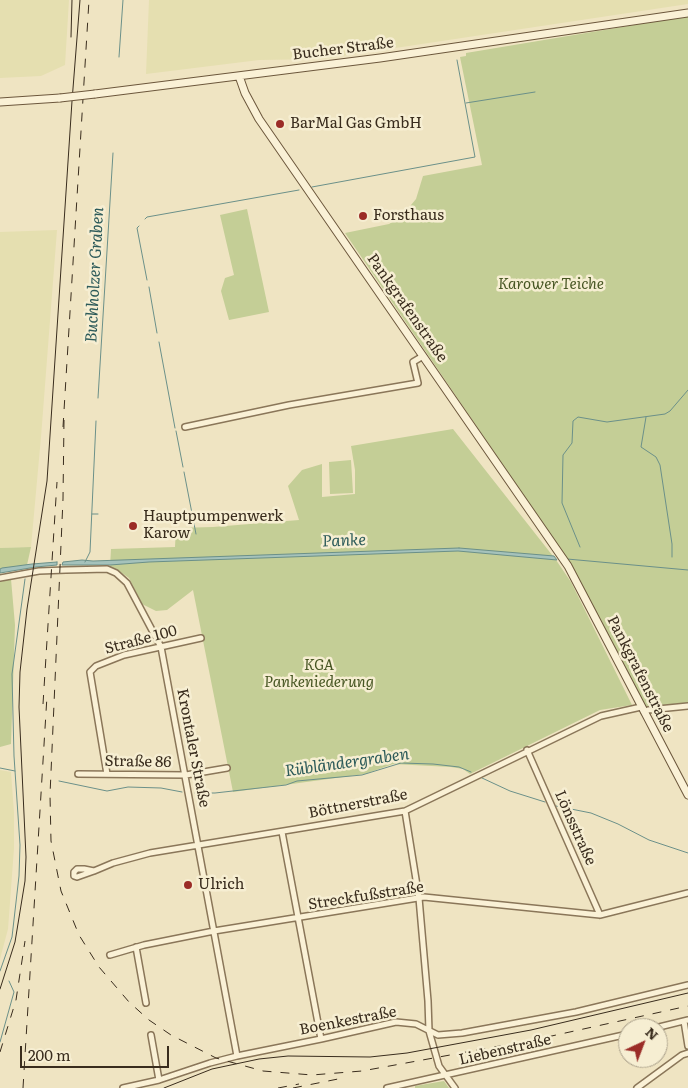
<!DOCTYPE html>
<html>
<head>
<meta charset="utf-8">
<style>
	body { margin:0 }
	#map { position:relative; width:688px; height:1088px; overflow:hidden; background:#efe4c2; font-family:Literata,serif }
	canvas { display:block }
	.north { position:absolute; left:618px; top:1018px; width:50px; height:50px; box-sizing:border-box; background:#f6eed2; border:1px solid #aaa08a; border-radius:50%; rotate:43deg; font-size:14px; font-weight:700; line-height:20px; text-align:center; color:#392c1d }
	.north::after { content:''; display:block; margin:auto; width:18px; height:22px; background:#9b2c27; clip-path:polygon(50% 0,100% 100%,50% 72%,0 100%) }
	.scale { position:absolute; left:20px; top:1046px; width:149px; height:22px; box-sizing:border-box; border:2px solid #392c1d; border-top:0; padding-left:6px; font-size:15px; line-height:18px; white-space:nowrap; color:#392c1d; -webkit-text-stroke:4px #f6eed2; paint-order:stroke }
</style>
</head>
<body>
<div id="map">
<canvas width="688" height="1088"></canvas>
<div class="north">N</div>
<div class="scale">200 m</div>
</div>
<script>
const context = document.querySelector('canvas').getContext('2d');
context.lineJoin = 'round';
function fillPath(path, color) { context.fillStyle = color; context.fill(path, 'evenodd'); }
const poly = rows => new Path2D(rows.map(r => 'M' + r).join(''));
function trace(path, color, width, dash) { context.strokeStyle = color; context.lineWidth = width; context.lineCap = dash ? 'butt' : 'round'; context.setLineDash(dash || []); context.stroke(path); }
function drawText(font, color, halo, rows, align = 'center') {
  context.font = font + ' Literata,serif'; context.lineWidth = 5; context.setLineDash([]); context.textBaseline = 'middle'; context.strokeStyle = halo; context.fillStyle = color; for (const [text, x, y, turn = 0] of rows) {
    context.save(); context.translate(x, y); context.rotate((+turn || 0) * Math.PI / 180); context.textAlign = isNaN(turn) ? turn : align; if (halo) context.strokeText(text, 0, 0); context.fillText(text, 0, 0); context.restore();
  }
}
fillPath(poly([
	[0,0,69,0,65,65,41,76,0,78],
	[149,0,688,0,688,4,322,59,259,60,146,74],
	[57,230,41,437,31,547,0,548,0,232],
	[0,770,11,772,14,813,14,848,8,929,0,959]
]), '#e5dfb0');
fillPath(poly([
	[688,16,688,703,644,708,584,592,581,583,571,565,345,233,389,224,401,217,416,199,423,176,482,165,460,57,466,56,466,53],
	[247,209,269,312,229,320,221,291,225,278,234,275,220,215],
	[453,429,556,560,571,582,632,705,600,710,470,774,463,769,451,767,393,764,365,774,233,792,193,590,167,610,156,611,142,604,129,578,119,571,110,567,111,549,175,547,176,528,213,527,299,520,288,486,302,470,322,464,322,497,355,494,355,470,351,446],
	[351,460,353,493,330,494,329,462],
	[31,547,27,565,0,569,0,548],
	[11,579,15,625,11,744,0,747,0,582],
	[444,1081,449,1088,415,1088,415,1086]
]), '#c4ce96');
const water = poly([
	[459,548,554,556,557,560,458,551,149,562,110,565,62,565,63,562,82,560,93,561,459,548],
	[57,562,57,565,36,567,0,573,0,569,2,568,32,564,57,562]
]);
fillPath(water, '#a5c2bb');
trace(water, '#6b9089', 1);
trace(poly([
	[119,57,123,0],
	[466,103,535,92],
	[312,187,475,157,457,60],
	[145,219,147,217,299,190],
	[139,226,137,228,147,280],
	[149,287,157,333],
	[159,342,175,428],
	[98,398,113,153],
	[646,417,641,447,656,457,660,465,672,544,672,557],
	[176,431,183,467],
	[184,472,196,534],
	[92,514,98,514],
	[580,547,562,503,563,455,572,443,573,421,578,417,607,422,665,414,670,411,688,390],
	[567,559,688,570],
	[85,562,90,552,96,421],
	[0,768,15,771],
	[482,778,510,791,545,802],
	[59,781,107,791,128,787,161,788,182,792],
	[195,793,215,793,286,785,297,781,362,775,401,763,433,764,459,767,471,772],
	[556,806,591,813,618,824,649,840,688,853],
	[0,971,12,937,19,876,20,845,14,756,12,674,25,579],
	[0,1042,14,992,9,981]
]), '#6b9089', 1);
const minor = poly([
	[185,427,289,405,418,383,413,362,423,356],
	[0,578,39,571,66,570,107,569,116,573,127,583,161,647,237,1056],
	[644,712,648,710,688,706],
	[527,750,600,915],
	[78,774,186,775,227,768],
	[107,774,90,672,96,666,124,655,201,638],
	[405,811,419,898,428,1001,429,1031,439,1066,455,1088],
	[282,832,321,1039],
	[94,871,84,869,77,869,74,872,74,876,77,877,94,871,113,863,150,853,405,811,601,716,641,707],
	[136,947,146,1003],
	[110,955,144,945,214,931,424,897,600,915,688,893],
	[684,1021,688,1046],
	[655,1028,688,1020],
	[151,1035,159,1080],
	[123,1088,159,1080,210,1063,237,1056,321,1039,396,1022,416,1024,438,1035,462,1033,576,1012,688,985],
	[387,1088,628,1034],
	[637,1088,682,1055,688,1053]
]);
const secondary = poly([
	[239,76,245,93,259,119,568,566,688,795],
	[95,94,380,58,688,13],
	[0,102,60,98]
]);
trace(minor, '#8a7659', 8);
trace(secondary, '#6c573c', 9);
trace(minor, '#faf1d6', 5);
trace(secondary, '#faf1d6', 7);
trace(poly([
	[71,37,72,0],
	[0,989,15,942,25,881,26,857,19,707,20,672,27,609,47,481,72,101,80,0],
	[164,1088,212,1069,259,1059,288,1056,370,1057,407,1053,531,1030,688,993]
]), '#392c1d', 1);
trace(poly([
	[64,420,63,499,50,795,51,841,61,891,79,935,99,967,129,1002,149,1020,171,1035,216,1058,263,1071,312,1075,362,1071,538,1039,688,1006],
	[63,427,89,0],
	[43,704,57,482],
	[0,1052,16,1000,25,941],
	[23,1088,47,696],
	[278,1088,299,1084],
	[293,1088,338,1079]
]), '#392c1d', 1, [9, 9]);
const secondaryBridge = poly([
	[60,98,95,94]
]);
trace(secondaryBridge, '#6c573c', 9, []);
trace(secondaryBridge, '#faf1d6', 7);
for (const [x, y, r, color] of [
	[280,124,5,"#9b2c27"],
	[363,216,5,"#9b2c27"],
	[133,526,5,"#9b2c27"],
	[188,885,5,"#9b2c27"]
]) { const dot = new Path2D(); dot.arc(x, y, r, 0, 2 * Math.PI); context.fillStyle = color; context.fill(dot); trace(dot, '#f6eed2', 2); }
drawText('15px', '#392c1d', '#f6eed2', [
	["Bucher Straße",343,49,-7],
	["Pankgrafenstraße",407,308,55],
	["Straße 100",141,640,-15],
	["Pankgrafenstraße",640,674,63],
	["Krontaler Straße",193,748,79],
	["Straße 86",138,762,1],
	["Böttnerstraße",358,804,-11],
	["Lönsstraße",575,828,66],
	["Streckfußstraße",366,896,-9],
	["Boenkestraße",348,1021,-11],
	["Liebenstraße",505,1050,-13]
]);
drawText('15px', '#392c1d', '#f6eed2', [
	["BarMal Gas GmbH",290,124],
	["Forsthaus",373,216],
	["Hauptpumpenwerk",143,517],
	["Karow",143,534],
	["Ulrich",198,885]
], 'left');
drawText('italic 15px', '#475623', '#f6eed2', [
	["Karower Teiche",551,285],
	["KGA",319,666],
	["Pankeniederung",319,683]
]);
drawText('italic 16px', '#2c5a59', '#f6eed2', [
	["Buchholzer Graben",95,275,-87],
	["Panke",344,541,-2],
	["Rübländergraben",347,763,-8]
]);
</script>
</body>
</html>
